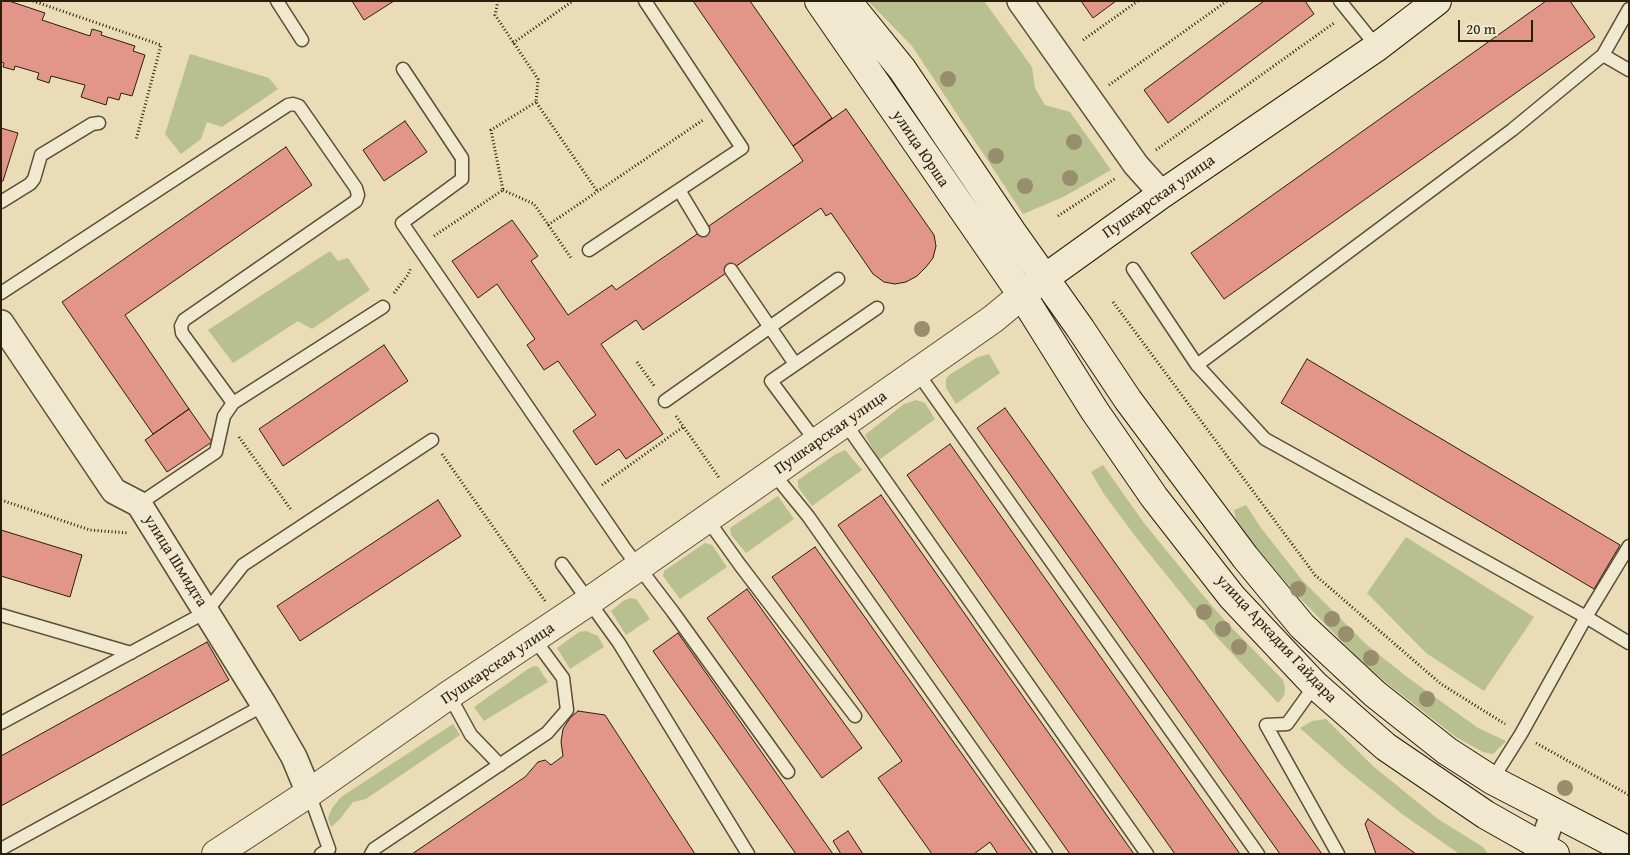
<!DOCTYPE html>
<html>
<head>
<meta charset="utf-8">
<style>
	body { margin:0 }
	#map { position:relative; width:1630px; height:855px; overflow:hidden; background:#eadcb6; font-family:"Gentium Book Plus",serif }
	canvas { display:block }
	.frame { position:absolute; inset:0; border:2px solid #2b1e0d; pointer-events:none }
	.scale { position:absolute; left:1458px; top:20px; width:75px; height:22px; box-sizing:border-box; border:2px solid #2b1e0d; border-top:0; padding-left:6px; font-size:15px; line-height:18px; white-space:nowrap; color:#2b1e0d; -webkit-text-stroke:4px #f1e8d0; paint-order:stroke }
</style>
</head>
<body>
<div id="map">
<canvas width="1630" height="855"></canvas>
<div class="frame"></div>
<div class="scale">20 m</div>
</div>
<script>
const context = document.querySelector('canvas').getContext('2d');
context.lineJoin = 'round';
function fillPath(path, color) { context.fillStyle = color; context.fill(path, 'evenodd'); }
const poly = rows => new Path2D(rows.map(r => 'M' + r).join(''));
function trace(path, color, width, dash) { context.strokeStyle = color; context.lineWidth = width; context.lineCap = dash ? 'butt' : 'round'; context.setLineDash(dash || []); context.stroke(path); }
function drawText(font, color, halo, rows, align = 'center') {
  context.font = font + ' "Gentium Book Plus",serif'; context.lineWidth = 4; context.setLineDash([]); context.textBaseline = 'middle'; context.strokeStyle = halo; context.fillStyle = color; for (const [text, x, y, turn = 0] of rows) {
    context.save(); context.translate(x, y); context.rotate((+turn || 0) * Math.PI / 180); context.textAlign = isNaN(turn) ? turn : align; if (halo) context.strokeText(text, 0, 0); context.fillText(text, 0, 0); context.restore();
  }
}
fillPath(poly([
	[868,1,984,1,1032,67,1035,88,1045,105,1070,112,1111,170,1063,197,1023,214,912,46],
	[190,54,269,78,278,89,222,127,207,122,201,139,181,154,165,134],
	[330,251,338,261,348,258,370,290,312,329,298,321,233,363,208,330],
	[989,354,1000,373,956,404,946,388,946,379,949,375,978,357],
	[916,400,925,403,935,419,879,460,865,435,904,404],
	[845,450,862,470,812,506,798,487,798,480,836,454],
	[1103,465,1144,523,1201,593,1226,622,1283,680,1285,688,1284,696,1278,703,1214,634,1135,536,1104,494,1091,472],
	[778,496,794,519,746,553,731,535,730,528],
	[1246,505,1261,528,1302,580,1367,645,1407,677,1478,728,1506,741,1493,754,1483,752,1456,737,1383,680,1355,655,1296,594,1247,536,1236,519,1234,510],
	[1406,537,1534,617,1484,691,1426,653,1367,593],
	[705,543,712,545,727,567,680,599,663,576,664,571],
	[630,598,636,599,650,619,626,635,611,611,623,601],
	[586,631,598,636,604,647,570,669,557,648,579,632],
	[534,666,538,667,548,682,484,721,474,707,528,669],
	[1326,719,1373,766,1438,819,1483,847,1488,854,1458,853,1402,814,1345,768,1300,728,1312,721],
	[453,724,460,735,366,799,353,802,339,820,331,827,328,818,332,808,341,797]
]), '#b7c08e');
const building = poly([
	[1,1,9,1,45,13,42,20,90,36,92,29,102,32,101,35,135,46,133,51,145,55,132,96,121,93,119,100,108,97,106,105,81,97,85,85,51,76,49,83,37,79,39,73,15,66,14,70,3,67,4,63,1,62,1,1],
	[352,1,394,1,364,20,352,1],
	[693,1,750,1,832,118,793,146,693,1],
	[1081,1,1116,1,1093,18,1081,1],
	[1264,1,1305,1,1314,14,1168,123,1144,90,1264,1],
	[1546,1,1570,1,1595,37,1224,299,1191,253,1546,1],
	[846,109,934,235,936,246,933,258,926,267,917,276,906,282,895,284,884,282,873,274,831,213,826,216,821,208,643,330,636,320,601,344,663,434,626,459,619,449,596,465,573,431,596,415,558,361,544,370,527,345,535,339,497,284,478,298,452,261,512,220,538,256,531,261,568,315,612,285,616,290,803,161,793,146,846,109],
	[405,121,427,152,384,181,363,150,405,121],
	[1,128,18,133,3,181,1,181,1,128],
	[286,147,312,185,125,315,189,409,153,434,62,302,286,147],
	[384,345,408,381,283,466,259,429,384,345],
	[1307,359,1620,545,1594,589,1281,403,1307,359],
	[1005,408,1322,854,1280,854,977,428,1005,408],
	[189,409,212,442,167,472,145,440,189,409],
	[950,444,1240,854,1175,854,907,475,950,444],
	[881,495,1134,854,1070,854,838,525,881,495],
	[438,500,461,536,300,641,277,606,438,500],
	[1,530,82,555,70,597,1,576,1,530],
	[815,547,1033,854,998,854,990,842,974,854,932,854,878,778,902,761,772,577,815,547],
	[747,589,862,748,822,778,707,618,747,589],
	[678,633,833,854,796,854,653,651,678,633],
	[207,642,229,680,1,806,1,756,207,642],
	[578,711,605,715,695,854,412,854,525,777,538,762,545,760,551,765,563,756,561,742,563,729,570,718,578,711],
	[1368,819,1416,854,1376,854,1365,824,1368,819],
	[848,831,863,854,841,854,833,841,848,831]
]);
fillPath(building, '#e29689');
trace(building, '#2b1e0d', 1);
const service = poly([
	[277,1,302,40],
	[1340,1,1377,47],
	[1629,9,1603,55,1629,70],
	[403,69,462,158,462,179,402,223,625,549,673,612,788,772],
	[679,190,703,230],
	[1,202,30,184,34,179,41,155,92,124,99,123],
	[589,250,742,148,645,1],
	[1133,269,1197,365,1265,439,1586,617,1629,643],
	[731,270,795,364],
	[1,293,288,105,293,104,299,106,356,188,358,195,356,201,184,320,181,326,182,333,233,403],
	[1197,365,1512,130,1603,55],
	[917,372,1258,854],
	[665,401,838,279],
	[845,423,1147,854],
	[817,443,771,381,877,308],
	[773,473,808,516,1046,854],
	[139,504,216,452,224,416,233,403,383,307],
	[707,519,740,565,855,716],
	[562,564,619,643,748,854],
	[1,615,131,653],
	[1315,685,1287,724,1266,725,1338,854],
	[449,695,471,735,500,765],
	[1,723,206,612,243,565,432,440],
	[1492,780,1521,734,1586,617,1629,546],
	[309,793,329,849,321,854],
	[1,849,264,705],
	[371,854,374,849,547,733,567,710,563,678,535,640]
]);
const minor = poly([
	[1020,1,1136,165,1162,194],
	[1,323,114,491,139,504,264,705,294,757,309,793],
	[1539,854,1554,812]
]);
const tertiary = poly([
	[216,854,309,793,449,695,588,602,993,319,1022,295]
]);
const secondary = poly([
	[819,1,1022,295,1094,410,1154,497,1232,597,1315,685,1386,747,1486,815,1555,854],
	[847,1,902,69,1012,232,1080,328,1128,400,1245,557,1302,626,1375,694,1447,751,1492,780,1629,851],
	[1031,288,1162,194,1377,47,1437,1]
]);
trace(service, '#5b4e37', 15);
trace(minor, '#5b4e37', 28);
trace(tertiary, '#5b4e37', 30);
trace(secondary, '#2b1e0d', 30);
trace(poly([
	[33,1,161,45,136,140],
	[498,1,495,15,538,79,536,102,597,191],
	[1083,40,1138,1],
	[513,43,573,1],
	[1109,85,1227,1],
	[1156,150,1334,23],
	[503,190,534,204,571,258],
	[1058,216,1116,178],
	[548,225,703,120],
	[434,236,503,190,491,130,536,102],
	[394,293,408,275,411,268],
	[1113,302,1315,575,1441,684,1505,724],
	[637,362,655,387],
	[676,416,720,479],
	[239,437,292,511],
	[442,454,545,601],
	[602,485,683,427],
	[1,500,90,530,128,533],
	[1536,743,1629,795]
]), '#2b1e0d', 3, [1, 2.5]);
trace(service, '#f1e8d0', 12);
trace(minor, '#f1e8d0', 25);
trace(tertiary, '#f1e8d0', 28);
trace(secondary, '#f1e8d0', 28);
context.fillStyle = '#988e6e';
for (const [x, y] of [
	[948,79],
	[1074,142],
	[996,156],
	[1070,178],
	[1025,186],
	[922,329],
	[1298,589],
	[1204,612],
	[1332,619],
	[1223,629],
	[1346,634],
	[1239,647],
	[1371,658],
	[1427,699],
	[1565,788]
]) { context.beginPath(); context.arc(x, y, 8, 0, 2 * Math.PI); context.fill(); }
drawText('16px', '#2b1e0d', '#f1e8d0', [
	["улица Юрша",920,149,56],
	["Пушкарская улица",1159,197,-35],
	["Пушкарская улица",831,433,-35],
	["улица Шмидта",175,561,58],
	["улица Аркадия Гайдара",1276,639,47],
	["Пушкарская улица",498,664,-34]
]);
</script>
</body>
</html>
